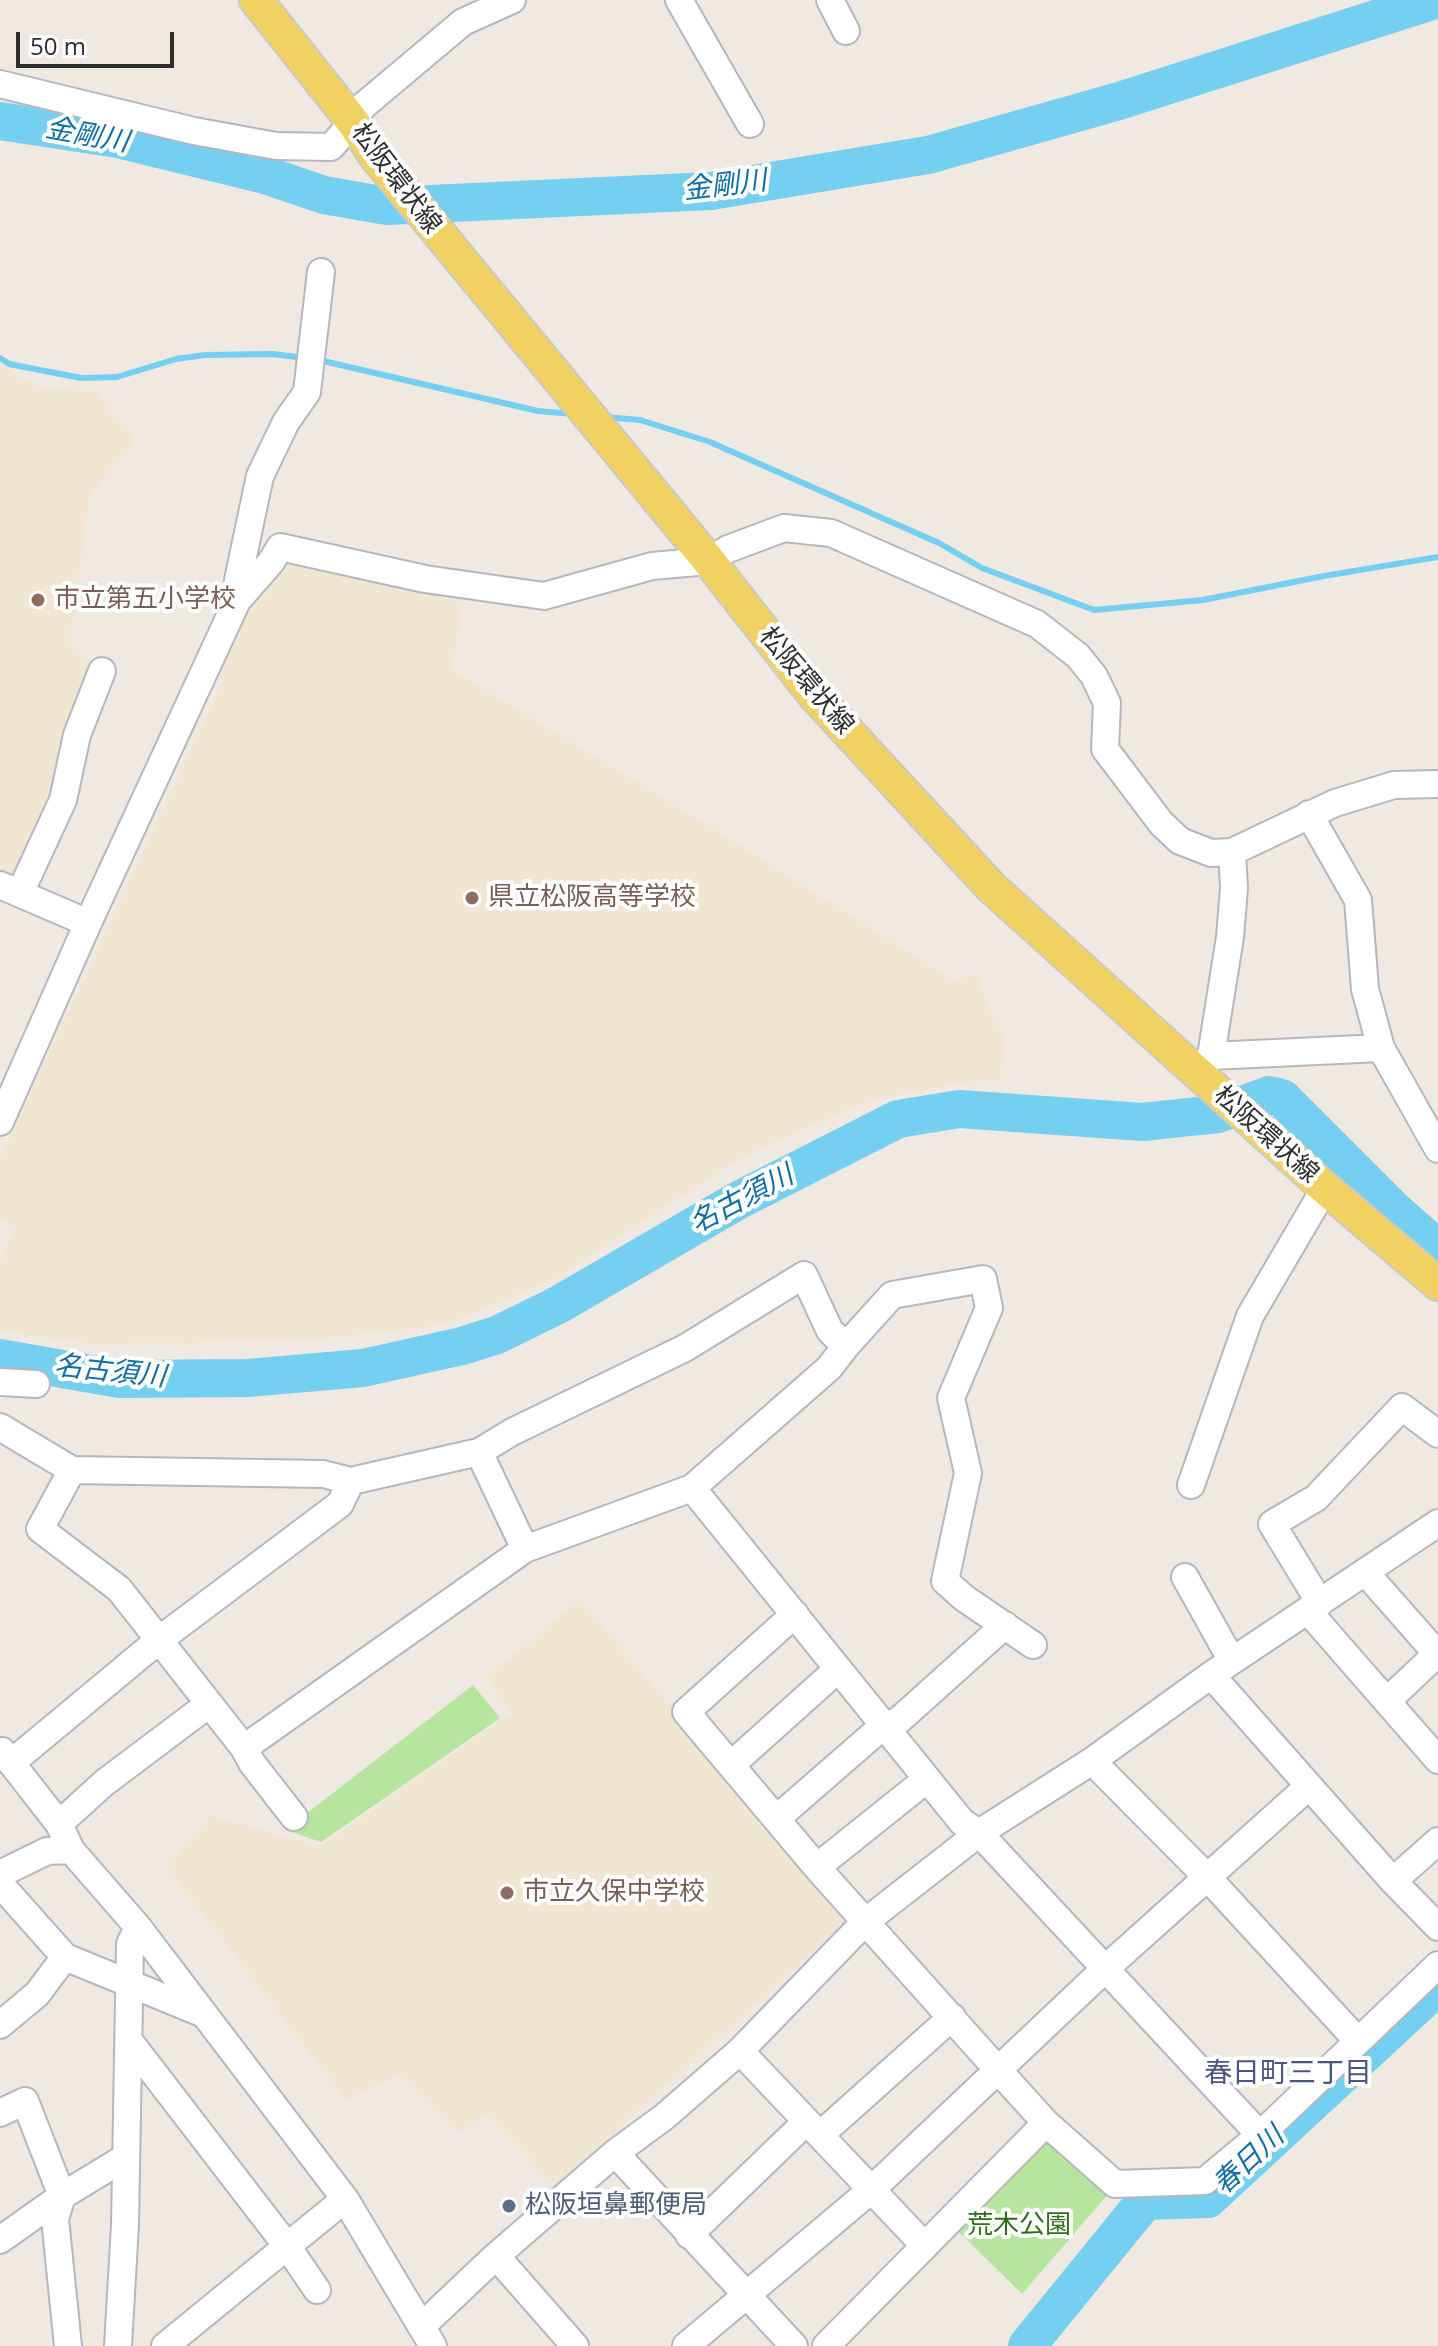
<!DOCTYPE html>
<html>
<head>
<meta charset="utf-8">
<style>
	body { margin:0 }
	#map { position:relative; width:1438px; height:2346px; overflow:hidden; background:#efe9e1; font-family:"Open Sans",sans-serif }
	canvas { display:block }
	.scale { position:absolute; left:16px; top:32px; width:158px; height:36px; box-sizing:border-box; border:4px solid #2e2e2e; border-top:0; padding-left:10px; font-size:24px; line-height:28px; white-space:nowrap; color:#2e2e2e; -webkit-text-stroke:6px #fff; paint-order:stroke }
</style>
</head>
<body>
<div id="map">
<canvas width="1438" height="2346"></canvas>
<div class="scale">50 m</div>
</div>
<script>
const context = document.querySelector('canvas').getContext('2d');
context.lineJoin = 'round';
function fillPath(path, color) { context.fillStyle = color; context.fill(path, 'evenodd'); }
const poly = rows => new Path2D(rows.map(r => 'M' + r).join(''));
function trace(path, color, width, dash) { context.strokeStyle = color; context.lineWidth = width; context.lineCap = dash ? 'butt' : 'round'; context.setLineDash(dash || []); context.stroke(path); }
function drawText(font, color, halo, rows, align = 'center') {
  context.font = font + ' "Open Sans","Noto Sans JP",sans-serif'; context.lineWidth = 8; context.setLineDash([]); context.textBaseline = 'middle'; context.strokeStyle = halo; context.fillStyle = color; for (const [text, x, y, turn = 0] of rows) {
    context.save(); context.translate(x, y); context.rotate((+turn || 0) * Math.PI / 180); context.textAlign = isNaN(turn) ? turn : align; if (halo) context.strokeText(text, 0, 0); context.fillText(text, 0, 0); context.restore();
  }
}
fillPath(poly([
	[0,364,37,387,96,392,135,440,90,495,69,644,77,654,96,663,47,816,17,877,0,869],
	[304,561,463,599,452,670,706,824,954,981,977,973,990,1013,1006,1039,999,1078,954,1084,859,1104,744,1156,549,1282,444,1325,305,1340,93,1344,0,1331,0,1261,16,1227,0,1219,0,1159,222,683,218,670,249,608,282,568],
	[580,1600,850,1919,555,2186,488,2113,460,2133,400,2074,346,2100,167,1867,210,1817,321,1846,511,1713,487,1677]
]), '#f0e6d1');
fillPath(poly([
	[473,1685,500,1718,321,1842,285,1830],
	[1044,2134,1109,2193,1022,2294,953,2226]
]), '#b6e59e');
trace(poly([
	[0,358,9,364,81,378,117,377,176,359,205,355,273,354,304,358],
	[319,360,538,411,574,414],
	[605,417,640,420,710,442,939,543,982,568,1094,610,1203,600,1324,576,1438,557]
]), '#75cff0', 6);
trace(poly([
	[0,121,118,139,265,175,324,195,387,206,711,191,928,155,1119,101,1435,0],
	[0,1358,119,1379,248,1378,363,1368,462,1346,497,1335,558,1305,737,1201,898,1119,959,1109,1142,1122,1218,1114,1269,1095,1282,1098,1393,1209,1438,1249],
	[1027,2346,1145,2201,1208,2199,1438,1986]
]), '#75cff0', 38);
const minor = poly([
	[679,0,750,124],
	[830,0,846,31],
	[0,84,194,131,276,146,331,147,353,122,363,106,463,22,512,0],
	[237,601,238,580,260,476,286,422,307,392,321,272],
	[1309,814,1358,900,1365,989,1381,1048,1438,1149],
	[0,885,88,923],
	[20,893,63,800,77,735,102,671],
	[1211,1056,1230,937,1234,888,1232,852,1335,803,1394,785,1438,784],
	[1198,1068,1211,1056,1381,1048],
	[0,1122,88,923,237,601,271,562,280,547,425,579,544,596,652,566,709,561,728,549,784,528,831,533,1037,624,1078,656,1094,676,1107,703,1105,749,1161,823,1180,841,1211,853,1232,852],
	[846,1346,892,1295,983,1279,989,1308,951,1398,968,1473,945,1581,964,1598,1033,1645],
	[0,1382,36,1384],
	[0,1427,72,1470,323,1474,351,1481],
	[72,1470,40,1529,119,1589,244,1748,525,1549,479,1452],
	[1191,1485,1250,1316,1325,1188],
	[525,1549,692,1488],
	[1365,1572,1438,1655],
	[1185,1577,1232,1661],
	[1320,1603,1272,1524,1316,1498,1402,1407,1438,1434],
	[1308,1611,1438,1760],
	[795,1614,686,1712,820,1871,998,2070,1046,2123,1115,2184,1205,2181,1260,2135,1438,1965],
	[1211,1675,1393,1881,1438,1927],
	[1387,1701,1438,1653],
	[244,1748,252,1763,294,1817],
	[2,1751,59,1824,71,1850,138,1927,345,2199,433,2346],
	[1092,1761,1208,1878,1357,2040],
	[11,1763,159,1640,340,1504,351,1481,479,1452,512,1432,685,1348,804,1275,830,1331,846,1346,829,1368,692,1488,962,1822,979,1833,1260,2135],
	[731,1765,838,1669],
	[776,1819,883,1726,898,1721,1005,1625],
	[59,1824,104,1783,209,1704],
	[817,1867,927,1779],
	[0,1874,47,1851,71,1850],
	[1393,1881,1438,1841],
	[0,1884,65,1957,204,2014],
	[0,2025,37,1994,65,1957],
	[130,2042,287,2246,317,2290],
	[740,2051,924,2245],
	[0,2113,25,2101,62,2196,0,2240],
	[820,2135,952,2017],
	[615,2153,794,2346],
	[689,2235,806,2122],
	[496,2256,575,2346],
	[423,2325,496,2256,615,2153,664,2117,740,2051,865,1922,979,1833,1092,1761,1211,1675,1438,1523],
	[68,2346,55,2219,62,2196,126,2157],
	[118,2346,125,2225,130,1944,138,1927],
	[165,2346,345,2199],
	[686,2346,871,2190,1106,1968,1309,1786],
	[826,2346,1046,2123]
]);
const major = poly([
	[256,0,353,122,376,157,709,561,814,695,991,887,1325,1188,1438,1284]
]);
trace(minor, '#b4b7c1', 30);
trace(major, '#c9c9c9', 36);
trace(minor, '#fff', 26);
trace(major, '#f2d163', 32);
for (const [x, y, r, color] of [
	[38,600,8,"#8d6e63"],
	[472,898,8,"#8d6e63"],
	[507,1893,8,"#8d6e63"],
	[509,2206,8,"#5c6f8a"]
]) { const dot = new Path2D(); dot.arc(x, y, r, 0, 2 * Math.PI); context.fillStyle = color; context.fill(dot); trace(dot, '#fff', 3); }
drawText('26px', '#2e2e2e', '#fff', [
	["松阪環状線",396,179,53],
	["松阪環状線",806,681,50],
	["松阪環状線",1266,1135,42]
]);
drawText('26px', '#785e54', '#fff', [
	["市立第五小学校",54,600],
	["県立松阪高等学校",488,898],
	["市立久保中学校",523,1893]
], 'left');
drawText('26px', '#4e5e75', '#fff', [
	["松阪垣鼻郵便局",525,2206]
], 'left');
drawText('26px', '#2c6e1b', '#fff', [
	["荒木公園",1019,2226]
]);
drawText('italic 28px', '#0d6fa3', '#fff', [
	["金剛川",87,136,10],
	["金剛川",725,186,-7],
	["名古須川",742,1200,-28],
	["名古須川",110,1372,6],
	["春日川",1249,2161,-43]
]);
drawText('28px', '#4d5680', '#fff', [
	["春日町三丁目",1288,2074]
]);
</script>
</body>
</html>
